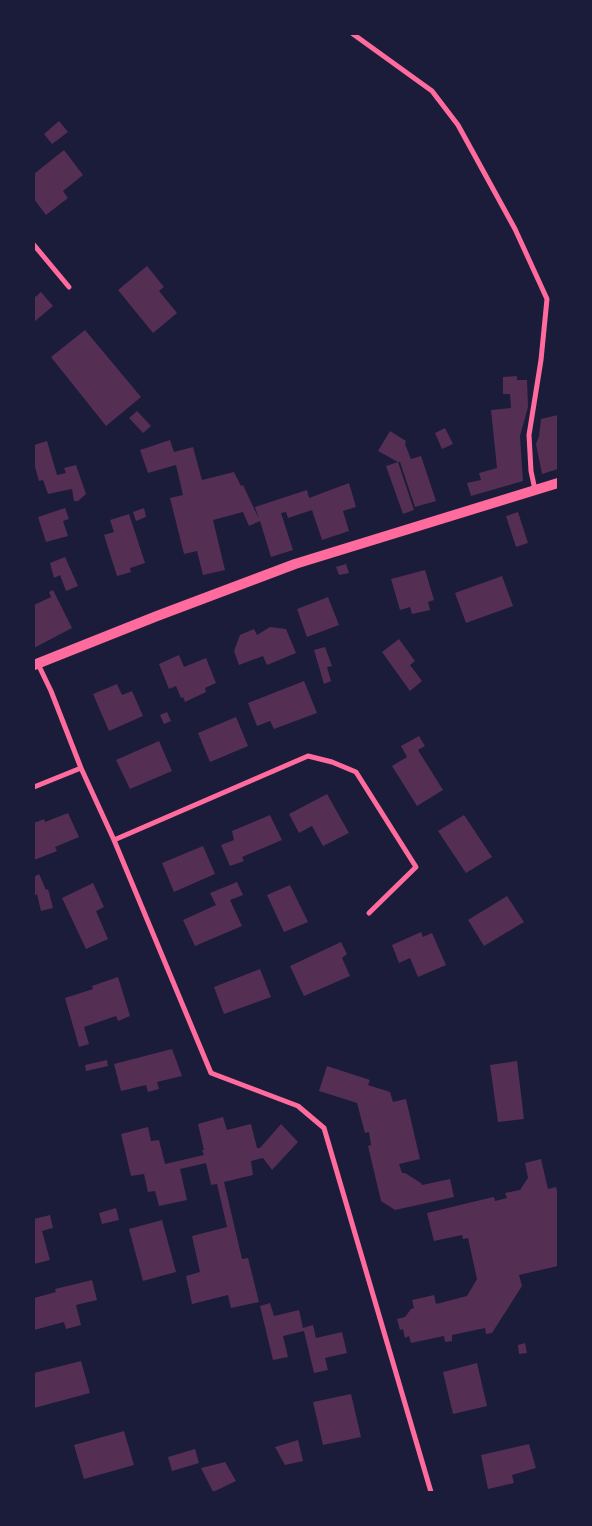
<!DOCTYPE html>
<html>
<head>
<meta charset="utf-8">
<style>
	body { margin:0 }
	#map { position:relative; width:592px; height:1526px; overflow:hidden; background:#1b1b3a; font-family:"Crimson Pro",serif }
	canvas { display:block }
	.frame { position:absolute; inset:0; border:35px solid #1b1b3a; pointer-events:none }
</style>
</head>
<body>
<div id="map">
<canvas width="592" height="1526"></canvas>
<div class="frame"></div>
</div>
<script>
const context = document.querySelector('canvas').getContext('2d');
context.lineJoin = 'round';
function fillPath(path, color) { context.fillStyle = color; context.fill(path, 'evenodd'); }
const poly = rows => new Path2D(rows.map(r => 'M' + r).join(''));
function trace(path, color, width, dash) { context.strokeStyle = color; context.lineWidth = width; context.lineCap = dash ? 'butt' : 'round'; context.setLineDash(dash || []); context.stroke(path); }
fillPath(poly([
	[59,121,68,132,52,144,44,134],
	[64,150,83,175,63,191,68,198,46,215,34,199,34,174],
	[147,266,164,287,159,291,177,313,153,333,118,290],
	[41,292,53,306,34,322,34,298],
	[85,330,141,397,106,426,51,357],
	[517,376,517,380,527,380,528,407,520,436,523,481,471,496,467,483,481,480,479,473,497,468,491,410,511,408,510,394,503,394,503,377],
	[137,411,151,426,143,433,129,418],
	[558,415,558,469,542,474,536,444,539,436,541,419],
	[445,428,453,444,442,449,435,433],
	[390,431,406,441,405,444,411,459,421,456,436,501,415,507,400,462,398,462,414,510,403,514,386,466,398,462,378,451],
	[170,440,174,452,193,447,202,480,234,472,241,486,243,485,259,519,255,507,307,490,309,498,349,483,356,507,343,511,349,531,322,540,312,510,288,518,286,512,281,513,293,550,271,557,260,521,249,526,243,512,213,520,225,570,203,575,197,551,184,554,170,498,183,495,176,465,148,473,140,450],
	[47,441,57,475,66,473,64,468,76,465,86,494,78,501,74,501,72,489,48,494,43,480,39,481,34,463,34,445],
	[65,508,69,519,63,521,68,536,46,542,38,517],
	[144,508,146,517,136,521,133,512],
	[518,512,528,543,516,547,506,516],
	[129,514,145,563,130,568,131,572,117,576,104,535,114,532,110,520],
	[65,557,78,586,66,591,60,575,54,578,50,563],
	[346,564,349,573,339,575,336,567],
	[425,570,434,600,428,602,430,610,412,614,410,607,400,610,391,579],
	[502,576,513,606,466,623,455,593],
	[53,590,72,628,34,648,34,605,51,597,49,592],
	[328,597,339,625,307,637,297,609],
	[270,627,286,629,296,653,267,665,263,656,239,665,234,651,240,635,254,629,257,635],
	[399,639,415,661,410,665,422,681,410,691,382,652],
	[325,647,332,666,327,667,331,681,324,684,314,650],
	[179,655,184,667,206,658,216,683,205,688,206,692,185,702,183,697,181,698,176,686,169,689,159,664],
	[304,681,317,713,274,729,270,721,257,726,248,703],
	[117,684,122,695,132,691,143,716,109,731,93,694],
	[167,712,171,721,164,724,160,715],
	[236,717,248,746,210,762,198,733],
	[419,736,425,746,418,750,443,790,417,806,392,766,407,757,401,746],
	[159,741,172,771,130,789,116,760],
	[327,794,349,833,323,846,312,826,299,833,289,814],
	[68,813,79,837,55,847,57,851,34,860,34,823,44,819,45,822],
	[270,815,282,840,242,857,244,861,230,866,221,845,234,840,232,831],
	[464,815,492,857,466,873,438,831],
	[203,846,215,874,174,892,162,863],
	[39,874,46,890,48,889,53,908,41,911,37,894,34,896,34,877],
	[237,882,243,895,230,900,242,926,195,946,183,920,216,905,210,893],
	[93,883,104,907,96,911,108,939,86,949,62,898],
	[290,885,308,922,284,932,267,895],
	[507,896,524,922,484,946,468,920],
	[421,932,423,937,432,933,446,965,418,977,410,958,399,963,392,945],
	[341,942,347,954,342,958,350,976,304,996,290,966],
	[260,969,271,997,224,1014,214,987],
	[118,977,130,1016,118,1021,116,1016,84,1027,89,1044,79,1047,65,998,93,989,92,986],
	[172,1049,182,1076,157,1082,159,1089,148,1092,146,1085,121,1091,114,1064],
	[107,1060,108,1066,86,1071,85,1065],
	[517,1061,524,1119,498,1122,490,1065],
	[327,1066,370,1080,368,1085,390,1092,393,1102,406,1099,420,1159,399,1164,402,1173,405,1173,421,1183,422,1185,450,1179,454,1197,395,1210,381,1201,368,1146,371,1145,369,1132,365,1133,357,1103,319,1091],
	[223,1117,227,1130,251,1124,257,1148,260,1148,281,1124,298,1142,272,1170,263,1158,251,1161,253,1175,224,1182,242,1259,248,1258,259,1302,231,1308,228,1295,192,1304,186,1276,200,1272,192,1236,227,1227,217,1184,211,1185,206,1163,180,1169,187,1200,159,1206,155,1191,148,1192,144,1174,131,1176,121,1134,148,1127,151,1141,159,1140,165,1164,204,1155,202,1150,204,1150,198,1124],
	[541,1159,548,1189,556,1187,558,1195,558,1266,519,1275,522,1286,492,1333,486,1334,485,1328,452,1335,452,1341,445,1342,444,1336,411,1343,409,1336,405,1338,403,1329,400,1330,397,1319,405,1317,411,1309,414,1308,412,1300,434,1295,436,1304,467,1296,477,1279,468,1238,463,1239,462,1235,434,1241,427,1213,489,1198,494,1197,495,1201,507,1198,505,1193,520,1190,528,1178,525,1163],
	[116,1208,119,1220,102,1224,99,1213],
	[50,1215,53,1228,42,1231,50,1260,34,1264,34,1219],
	[162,1220,176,1272,143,1281,129,1229],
	[92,1280,97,1300,76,1305,81,1325,66,1329,64,1322,34,1330,34,1298,56,1292,55,1289],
	[270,1303,274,1316,299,1310,303,1328,313,1325,316,1338,342,1332,347,1353,325,1358,328,1370,314,1373,304,1331,283,1336,288,1357,273,1360,260,1306],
	[525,1343,527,1353,519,1354,518,1345],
	[81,1361,90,1393,34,1408,34,1373],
	[477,1363,487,1406,453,1414,443,1372],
	[351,1394,361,1437,323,1445,313,1402],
	[124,1431,134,1465,84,1479,74,1445],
	[298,1440,303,1461,285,1465,275,1447],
	[529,1444,536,1468,512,1475,514,1483,488,1489,481,1455],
	[195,1449,199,1463,172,1471,168,1457],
	[225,1462,236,1481,213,1492,201,1468]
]), '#542f53');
trace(poly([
	[353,34,432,91,458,125,515,229,547,299,541,360,529,435,531,471,535,490],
	[34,245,69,287],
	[38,664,51,691,81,768,114,840,211,1073,298,1106,324,1128,431,1492],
	[34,787,81,768],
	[114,840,308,756,332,762,356,772,416,867,369,913]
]), '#ff6b9d', 5);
trace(poly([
	[34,665,157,616,295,564,558,483]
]), '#ff6b9d', 10);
</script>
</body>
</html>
